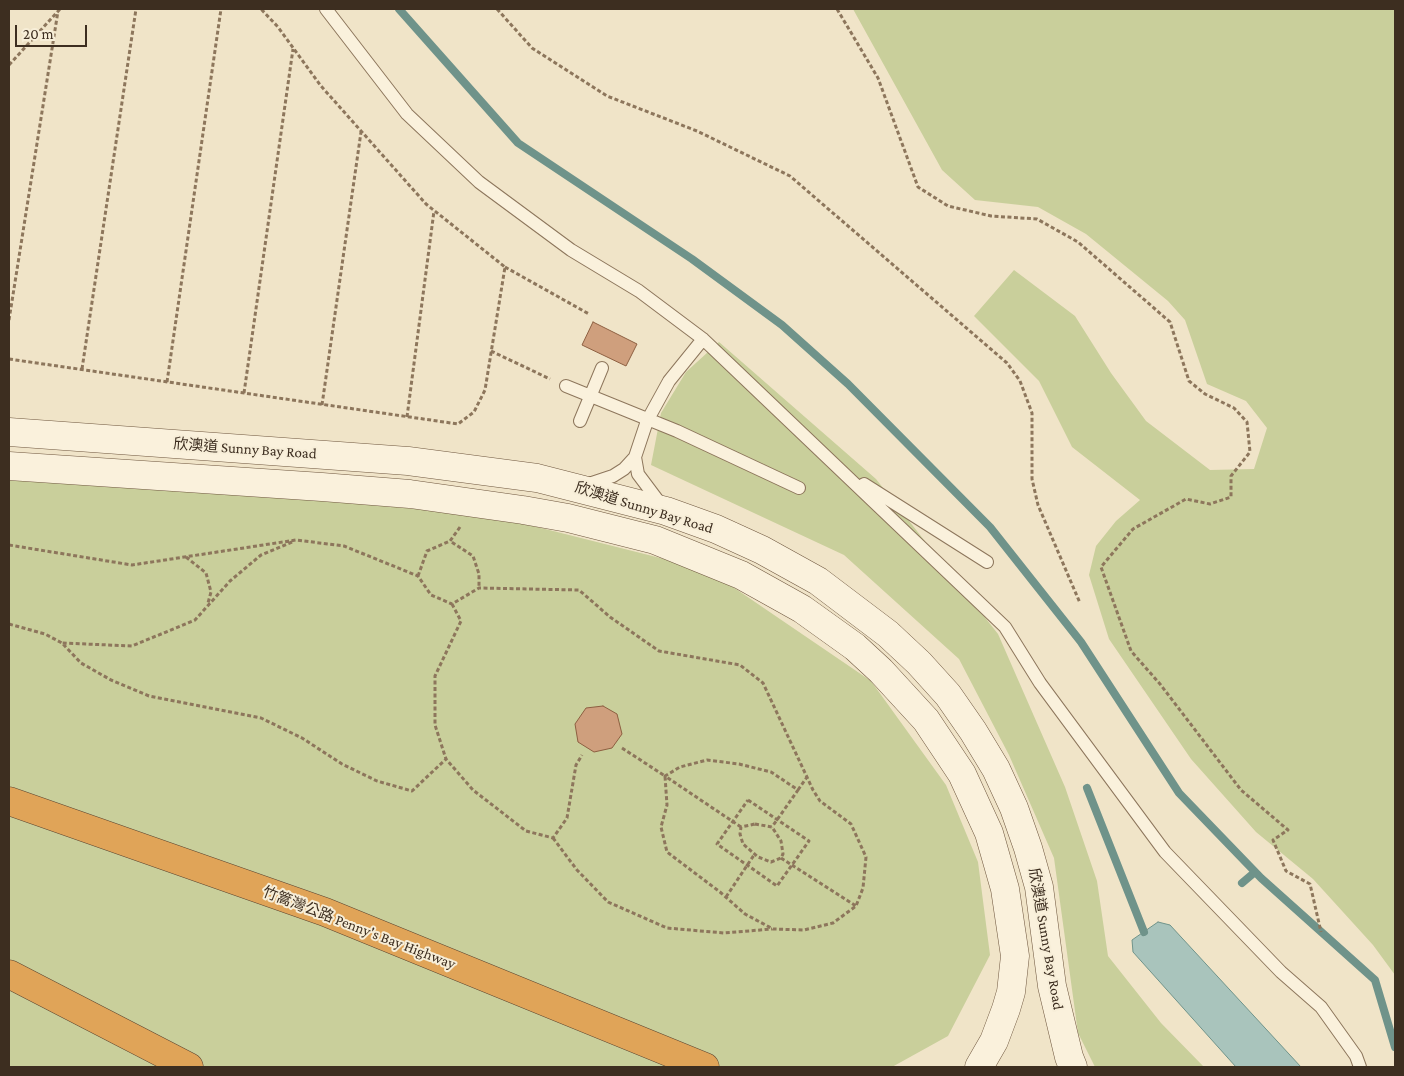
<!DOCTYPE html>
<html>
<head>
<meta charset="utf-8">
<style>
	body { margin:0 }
	#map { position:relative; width:1404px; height:1076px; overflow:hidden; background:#f0e4c8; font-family:"Crimson Pro",serif }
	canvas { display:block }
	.frame { position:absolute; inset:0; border:10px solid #3d2e20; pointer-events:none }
	.scale { position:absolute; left:15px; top:25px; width:72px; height:22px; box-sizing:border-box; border:2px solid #3d2e20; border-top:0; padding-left:6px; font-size:15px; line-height:18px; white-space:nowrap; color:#3d2e20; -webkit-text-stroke:4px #f7eed8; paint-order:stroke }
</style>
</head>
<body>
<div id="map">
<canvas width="1404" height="1076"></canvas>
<div class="frame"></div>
<div class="scale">20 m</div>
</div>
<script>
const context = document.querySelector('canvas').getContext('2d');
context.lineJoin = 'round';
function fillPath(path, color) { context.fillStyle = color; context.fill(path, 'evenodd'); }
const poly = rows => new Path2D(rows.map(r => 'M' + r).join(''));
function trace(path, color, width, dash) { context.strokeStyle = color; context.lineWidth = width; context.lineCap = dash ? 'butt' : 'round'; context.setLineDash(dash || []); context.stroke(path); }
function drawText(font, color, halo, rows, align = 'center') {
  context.font = font + ' "Crimson Pro","Noto Sans TC",serif'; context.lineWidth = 4; context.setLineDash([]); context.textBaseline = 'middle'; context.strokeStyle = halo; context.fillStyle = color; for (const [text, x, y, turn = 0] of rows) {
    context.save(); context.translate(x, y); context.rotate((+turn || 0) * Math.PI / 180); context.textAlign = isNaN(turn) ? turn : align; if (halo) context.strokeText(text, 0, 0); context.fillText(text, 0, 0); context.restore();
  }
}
fillPath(poly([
	[853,9,1395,9,1395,975,1373,945,1313,879,1256,832,1191,759,1109,639,1089,575,1096,546,1116,521,1140,500,1072,447,1039,381,974,316,1014,270,1075,316,1111,373,1146,421,1210,470,1254,469,1267,428,1246,401,1207,384,1185,320,1168,301,1086,234,1038,207,975,200,942,170],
	[719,342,876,479,998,634,1065,787,1097,881,1108,956,1161,1023,1204,1067,1095,1067,1078,1033,1054,858,1009,755,959,659,844,555,651,465,661,413,686,372],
	[9,454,30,468,415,509,442,503,708,570,871,681,946,785,978,862,990,955,948,1036,892,1067,9,1067]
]), '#c9cf9b');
const water = poly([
	[1158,922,1170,925,1301,1067,1236,1067,1133,952,1132,940,1158,922]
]);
fillPath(water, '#a9c4bc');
trace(water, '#6f938a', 1);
trace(poly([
	[399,9,518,143,692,259,782,325,848,384,990,527,1081,642,1179,793,1261,878,1375,980,1395,1047],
	[1087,788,1144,932],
	[1242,883,1255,872]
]), '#6f938a', 8);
const building = poly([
	[593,322,637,344,626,366,582,345,593,322],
	[603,706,617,714,622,734,612,748,594,752,578,742,575,724,586,708,603,706]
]);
fillPath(building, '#cf9f7d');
trace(building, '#8d5f41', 1);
const lane = poly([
	[326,9,407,114,479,182,571,250,639,291,703,339,1005,627,1040,683,1165,852,1281,972,1321,1007,1356,1056,1360,1067],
	[566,386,677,431,799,488],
	[580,421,602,368],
	[864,484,987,562],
	[586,485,613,476,624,469,635,457],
	[662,506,638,474,635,457,647,421,669,381,703,339]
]);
const secondary = poly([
	[9,432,408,461,537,478,666,511,716,529,762,550,818,581,888,634,919,663,948,695,973,731,996,769,1014,808,1028,848,1039,887,1052,986,1069,1057,1073,1067],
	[9,466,322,487,410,494,523,510,568,518,655,540,741,575,802,609,855,647,881,671,926,720,962,774,989,833,1005,889,1015,956,1011,992,1006,1009,994,1041,979,1067]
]);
const highway = poly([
	[9,801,325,912,705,1067],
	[9,974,189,1067]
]);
trace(lane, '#8d765c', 14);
trace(secondary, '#6f573f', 29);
trace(highway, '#5b4430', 29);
trace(poly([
	[497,9,532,48,607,96,697,131,790,176,1007,363,1020,381,1032,413,1032,479,1038,505,1080,603],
	[837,9,878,78,918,187,948,206,991,216,1037,219,1078,242,1170,322,1189,381,1205,394,1234,408,1247,422,1250,452,1231,476,1231,497,1210,504,1186,499,1133,529,1101,567,1131,651,1160,684,1241,790,1288,830,1273,840,1286,871,1310,884,1321,932],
	[9,65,60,9],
	[505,267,589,314],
	[9,320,58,11],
	[491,351,550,379],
	[9,359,458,424,474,412,485,390,505,267,426,204,321,86,278,27,261,9],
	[82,369,136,9],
	[167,382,221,9],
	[244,393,293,49],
	[322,405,361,132],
	[407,417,434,211],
	[460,527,450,541,473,556,479,574,479,588],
	[292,542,261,555,230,581,195,620,132,646,62,643,81,663,111,680,149,696,261,718,302,738,342,764,377,781,412,791,446,759],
	[9,545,132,565,296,540,344,546,418,576,431,595,452,604,479,588,579,590,610,617,659,651,740,665,763,683,813,790,820,801,851,824,866,857,863,888,856,906,833,923,804,930,773,929,745,914,720,892,667,852,661,827,667,805,665,776,622,748],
	[186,557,206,573,211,592,208,603],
	[418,576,427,551,450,541],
	[452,604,461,621,435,676,435,725,446,759,473,790,526,831,553,838,567,818,576,765,582,755],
	[9,624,45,634,62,643],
	[798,790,807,777],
	[748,800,809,841,777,886,717,844,748,800],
	[755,824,772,827,781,841,783,854,781,858,771,862,758,857,743,844,740,834,741,827,755,824],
	[741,827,665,776,680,767,707,760,739,764,771,772,798,790,772,827],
	[553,838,577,870,608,902,667,928,724,933,772,929],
	[781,858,856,906],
	[726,897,754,855]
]), '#8d765c', 3, [4, 2.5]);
trace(lane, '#faf1dc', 12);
trace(secondary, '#faf1dc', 28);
trace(highway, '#e0a458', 28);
drawText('15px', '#3d2e20', '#f7eed8', [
	["欣澳道 Sunny Bay Road",245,449,4],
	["欣澳道 Sunny Bay Road",644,508,17],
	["竹篙灣公路 Penny's Bay Highway",359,928,21],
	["欣澳道 Sunny Bay Road",1046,939,80]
]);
</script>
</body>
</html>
